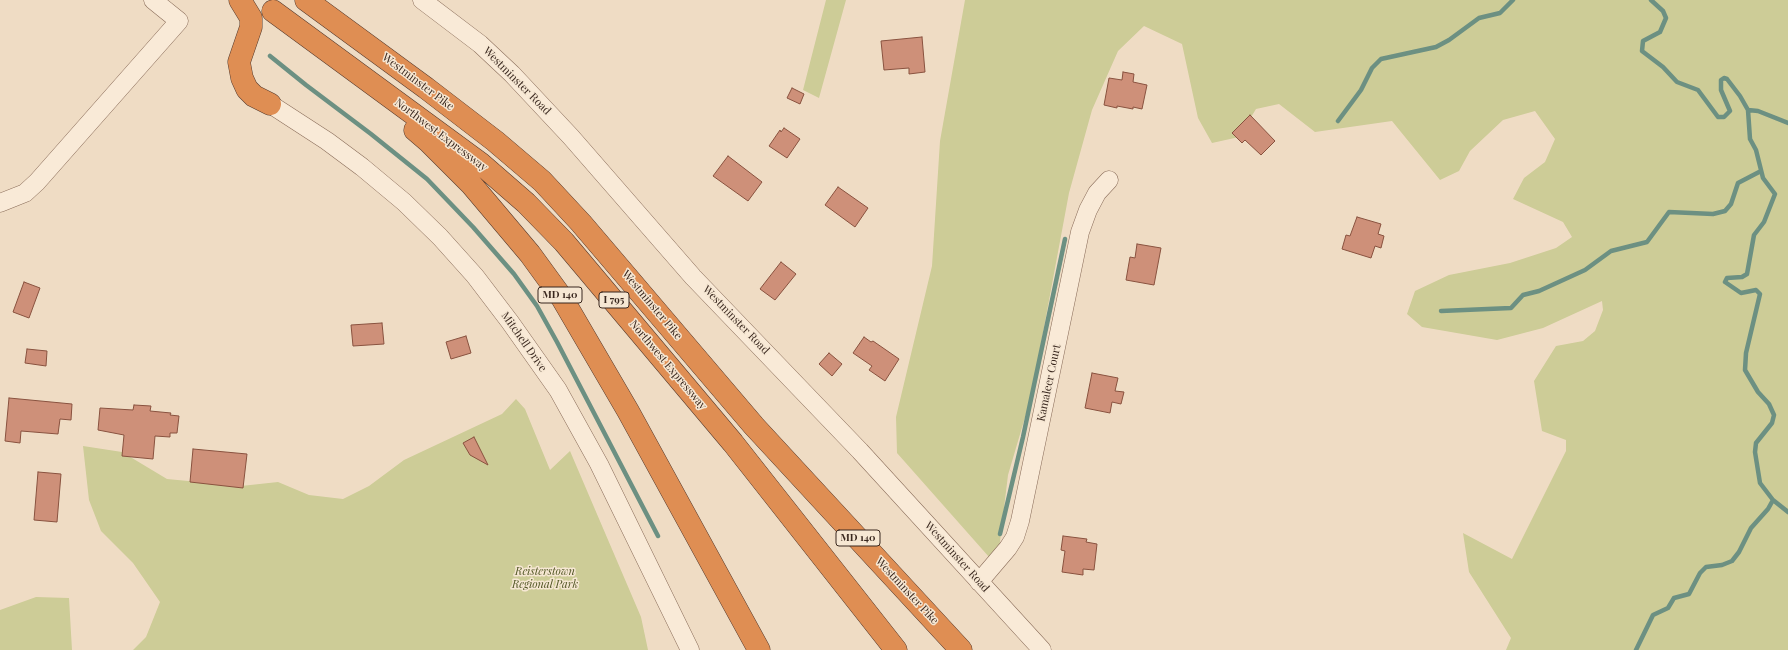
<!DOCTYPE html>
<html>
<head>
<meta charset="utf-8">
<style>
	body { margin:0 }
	canvas { display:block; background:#efdcc4 }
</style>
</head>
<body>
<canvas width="1788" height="650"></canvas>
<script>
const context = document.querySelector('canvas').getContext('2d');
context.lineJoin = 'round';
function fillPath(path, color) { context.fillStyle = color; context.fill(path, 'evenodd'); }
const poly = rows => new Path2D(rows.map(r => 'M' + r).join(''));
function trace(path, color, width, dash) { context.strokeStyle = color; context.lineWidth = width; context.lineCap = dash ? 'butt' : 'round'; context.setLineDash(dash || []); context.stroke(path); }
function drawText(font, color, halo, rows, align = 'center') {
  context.font = font + ' "Playfair Display",serif'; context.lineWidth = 3; context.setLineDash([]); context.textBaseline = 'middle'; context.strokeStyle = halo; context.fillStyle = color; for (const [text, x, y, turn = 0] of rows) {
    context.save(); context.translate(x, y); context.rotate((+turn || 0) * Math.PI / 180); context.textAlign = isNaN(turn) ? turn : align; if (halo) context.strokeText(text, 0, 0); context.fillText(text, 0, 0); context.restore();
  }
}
fillPath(poly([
	[826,0,846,0,819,98,803,90],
	[965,0,1788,0,1788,650,1506,650,1511,638,1469,572,1463,533,1512,559,1566,451,1566,440,1542,431,1534,381,1556,346,1583,341,1595,331,1603,310,1602,301,1543,328,1497,340,1422,327,1407,314,1415,291,1449,275,1510,263,1556,248,1572,237,1563,222,1513,199,1524,178,1545,162,1555,139,1535,111,1503,120,1470,151,1459,171,1440,180,1392,121,1315,132,1279,104,1256,109,1239,137,1212,143,1198,118,1182,44,1144,26,1118,51,1092,110,1069,193,1031,397,1008,475,997,566,897,453,896,417,932,266,940,141],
	[516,399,525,409,550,470,570,451,641,617,648,650,133,650,146,637,160,602,133,563,101,531,89,500,83,446,122,452,167,479,241,486,278,482,309,495,343,499,369,486,404,460,502,414],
	[36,597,69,598,72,650,0,650,0,610]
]), '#cdcc97');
trace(poly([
	[1651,0,1663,11,1666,18,1660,32,1643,41,1642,51,1663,67,1677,82,1698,90,1718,117,1724,117,1730,111,1721,90,1721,80,1724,78,1727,79,1740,96,1748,110,1750,139,1756,150,1763,178,1775,194,1764,222,1754,235,1747,274,1742,277,1727,278,1725,282,1741,293,1756,290,1760,294,1746,353,1745,370,1758,392,1769,404,1774,415,1772,423,1756,443,1755,452,1760,483,1773,500,1788,512],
	[270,56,306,85,371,134,427,179,473,227,514,274,537,306,557,342,658,536],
	[1748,110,1758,111,1788,123],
	[1338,121,1361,90,1372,68,1381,59,1436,47,1449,40,1479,18,1500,13,1513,0],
	[1441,311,1511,308,1523,295,1539,291,1585,270,1611,251,1647,242,1669,212,1713,214,1725,211,1731,204,1738,183,1761,171],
	[1000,534,1023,437,1065,239],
	[1636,650,1653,615,1668,608,1674,598,1689,594,1700,573,1706,567,1722,565,1732,561,1739,552,1751,528,1768,509,1773,500]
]), '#6c9082', 4.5);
const building = poly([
	[922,37,925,72,909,74,909,68,884,70,881,41,922,37],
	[1123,72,1134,74,1133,82,1147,85,1142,109,1133,107,1133,109,1117,106,1117,108,1104,105,1109,78,1122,80,1123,72],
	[792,88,804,94,800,104,787,98,792,88],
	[1250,115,1275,141,1261,155,1245,140,1242,143,1232,133,1250,115],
	[784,128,800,139,787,158,769,146,780,130,781,132,784,128],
	[728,156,762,182,748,201,713,176,728,156],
	[838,187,868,208,855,227,825,205,838,187],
	[1357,217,1381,224,1378,234,1384,236,1381,248,1375,246,1371,258,1342,249,1346,235,1350,236,1357,217],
	[1137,244,1161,248,1154,285,1126,280,1130,257,1135,258,1137,244],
	[781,262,796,274,775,300,760,289,781,262],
	[24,282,40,288,29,318,13,312,24,282],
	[382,323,384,344,353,346,351,325,382,323],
	[466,336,471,353,451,359,446,342,466,336],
	[864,337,871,342,873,341,899,359,885,381,869,370,872,366,853,353,864,337],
	[27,349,47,351,46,366,25,363,27,349],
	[829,353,842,364,832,376,819,364,829,353],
	[1092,373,1118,378,1115,391,1124,392,1121,404,1112,402,1110,413,1085,408,1092,373],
	[9,398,72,404,71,420,60,419,58,434,21,431,20,443,5,441,9,398],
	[134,405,151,406,150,411,171,413,170,415,179,416,177,433,170,433,170,437,155,436,153,459,122,456,124,435,98,430,100,408,133,410,134,405],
	[474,437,488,465,470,455,463,443,474,437],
	[193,449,247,454,243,488,190,482,193,449],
	[38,472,61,474,57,522,34,520,38,472],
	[1063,536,1087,539,1086,542,1097,544,1094,570,1083,569,1083,575,1062,572,1065,551,1061,550,1063,536]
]);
fillPath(building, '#ce9079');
trace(building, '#89523f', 1);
const minor = poly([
	[422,0,480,44,512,74,571,137,693,277,860,451,1042,650],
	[270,104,327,141,362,167,404,202,440,237,475,276,510,322,558,390,599,464,690,650],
	[0,203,25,193,37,182,179,21,153,0],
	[979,582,1008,548,1015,537,1020,521,1080,232,1088,210,1097,193,1109,180]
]);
const highway = poly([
	[240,0,251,18,251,27,239,62,242,78,247,89,254,96,270,104],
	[306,0,426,88,495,141,542,181,581,223,754,426,961,650],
	[273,11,480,163,526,203,564,242,733,443,896,650],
	[415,130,429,142,471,184,530,254,562,298,628,411,759,650]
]);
trace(minor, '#8a6d5a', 19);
trace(highway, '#583c2e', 23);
trace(minor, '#f9ead7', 18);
trace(highway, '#df8e53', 22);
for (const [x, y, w] of [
	[560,295,44],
	[614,300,30],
	[858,538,44]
]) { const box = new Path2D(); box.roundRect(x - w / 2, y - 8, w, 16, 3); context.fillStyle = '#f6e7d3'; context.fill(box); trace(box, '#39271e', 1); }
drawText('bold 10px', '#39271e', null, [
	["MD 140",560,295],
	["I 795",614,300],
	["MD 140",858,538]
]);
drawText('11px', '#39271e', '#f6e7d3', [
	["Westminster Road",517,81,45],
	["Westminster Pike",418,82,37],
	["Northwest Expressway",441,135,37],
	["Westminster Pike",652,305,50],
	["Westminster Road",736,320,46],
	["Mitchell Drive",524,342,55],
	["Northwest Expressway",668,365,50],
	["Kamaleer Court",1049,383,-78],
	["Westminster Road",957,557,48],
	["Westminster Pike",907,591,47]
]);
drawText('italic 11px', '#515624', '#f6e7d3', [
	["Reisterstown",545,572],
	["Regional Park",545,585]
]);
</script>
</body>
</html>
